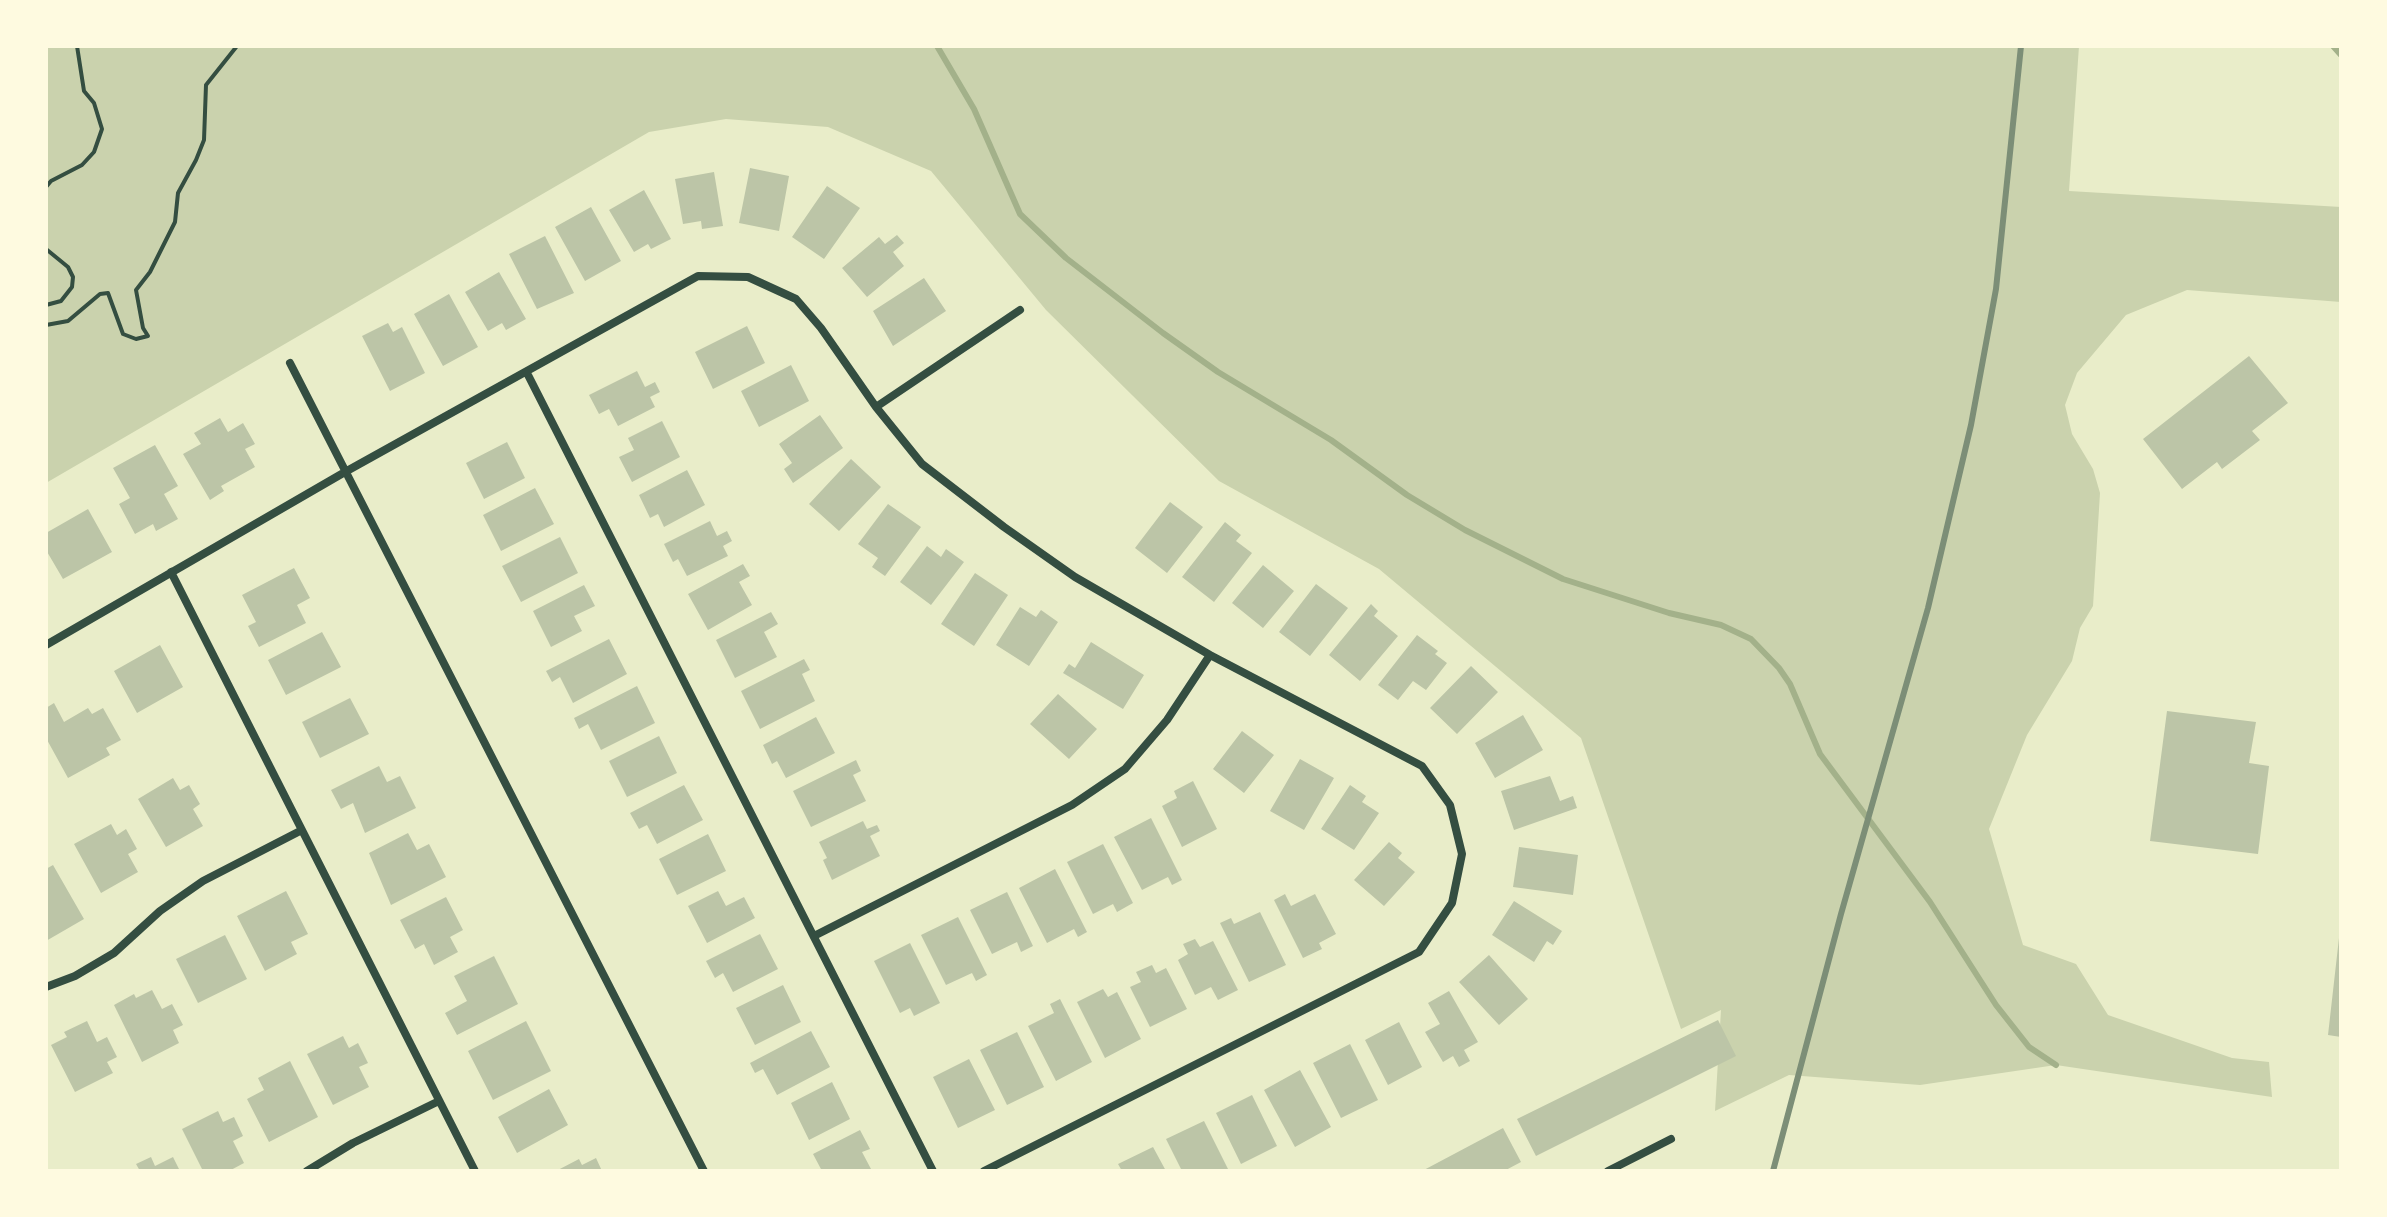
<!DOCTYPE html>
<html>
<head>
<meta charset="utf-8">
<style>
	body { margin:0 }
	#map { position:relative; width:2387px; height:1217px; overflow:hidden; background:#e9edc9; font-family:"Sofia Sans Condensed",sans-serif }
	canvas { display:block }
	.frame { position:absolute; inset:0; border:48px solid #fefae0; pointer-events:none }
</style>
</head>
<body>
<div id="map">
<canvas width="2387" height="1217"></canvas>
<div class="frame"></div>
</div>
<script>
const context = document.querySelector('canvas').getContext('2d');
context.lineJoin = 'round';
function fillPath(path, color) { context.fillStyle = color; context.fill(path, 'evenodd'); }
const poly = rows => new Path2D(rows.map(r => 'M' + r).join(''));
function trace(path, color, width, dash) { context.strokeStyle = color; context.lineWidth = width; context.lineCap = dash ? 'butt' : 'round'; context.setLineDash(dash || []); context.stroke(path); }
fillPath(poly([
	[46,46,2079,46,2069,191,2341,207,2341,302,2187,290,2126,315,2077,373,2065,405,2072,434,2093,469,2100,493,2093,606,2080,628,2072,661,2027,735,1989,829,2023,945,2076,964,2108,1015,2232,1058,2269,1062,2272,1097,2056,1065,1920,1085,1789,1075,1715,1111,1721,1010,1681,1029,1581,738,1379,569,1219,481,1046,310,931,171,828,127,726,119,649,132,46,483]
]), '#cad2ad');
trace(poly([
	[937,46,974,109,1020,214,1066,258,1163,333,1218,372,1331,440,1407,495,1465,530,1563,579,1669,613,1721,625,1751,639,1779,668,1790,684,1820,754,1930,902,1996,1005,2029,1047,2056,1065],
	[2333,46,2341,55]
]), '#a3b18a', 6);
fillPath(poly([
	[750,168,789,176,779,231,739,223],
	[714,172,723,226,702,229,701,221,683,224,675,179],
	[827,186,860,208,824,259,792,237],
	[644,190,671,239,651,249,648,244,634,252,609,210],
	[591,207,621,261,585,281,555,227],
	[897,235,904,243,893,252,904,266,867,297,842,268,879,237,885,244],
	[545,236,574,293,537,309,509,254],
	[499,272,526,319,506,330,502,323,488,331,465,292],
	[924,278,946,311,893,346,873,311],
	[449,294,478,347,443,366,414,314],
	[388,323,393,332,402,327,425,373,390,391,362,336],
	[747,326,765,363,713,389,695,352],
	[2249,356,2288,403,2252,431,2260,440,2222,469,2217,462,2182,489,2143,439],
	[791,365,809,401,759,427,741,391],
	[637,371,645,387,655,382,660,392,650,397,655,407,618,426,609,409,599,414,589,395],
	[820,415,843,448,793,483,784,469,792,463,779,444],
	[220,418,228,432,243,423,255,444,245,449,255,467,221,486,224,491,210,500,183,454,201,444,194,433],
	[662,421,680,457,632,482,619,457,634,450,628,438],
	[507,442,525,478,484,499,466,463],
	[155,445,178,486,164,494,178,519,156,531,153,524,135,534,119,504,130,498,113,468],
	[851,459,881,487,839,531,809,504],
	[687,470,705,505,664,527,658,514,650,518,639,495],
	[535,488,554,524,501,551,483,515],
	[1170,502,1203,527,1167,573,1135,548],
	[888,504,921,527,885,576,872,567,878,558,858,544],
	[88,509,112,552,63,579,46,550,46,533],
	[710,521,717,536,727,531,732,541,723,546,728,556,687,576,678,559,673,562,664,544],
	[1225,522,1241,535,1236,541,1252,553,1214,602,1182,577],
	[560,537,578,573,521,602,502,566],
	[927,546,941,557,946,549,964,562,931,605,900,582],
	[743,564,750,576,739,582,752,605,708,630,688,594],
	[1263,565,1294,591,1263,628,1232,603],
	[294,568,310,598,297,605,306,623,259,647,248,626,256,622,242,595],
	[975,573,1008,595,974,646,941,624],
	[1316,584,1348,608,1310,656,1279,632],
	[584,585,595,606,574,616,582,631,551,647,533,611],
	[1371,604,1378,611,1374,616,1398,636,1360,681,1329,655],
	[1020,607,1036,617,1041,610,1058,622,1029,666,996,645],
	[771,612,778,624,764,632,777,657,735,678,716,640],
	[322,632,341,667,286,695,268,660],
	[1417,635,1438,651,1435,654,1447,663,1426,690,1413,681,1398,700,1378,685],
	[609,639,627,674,573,703,560,677,552,682,546,671],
	[1091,642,1144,675,1123,709,1063,673,1069,664,1075,668],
	[160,645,183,687,137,713,114,671],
	[804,659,810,670,802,674,815,701,760,729,741,691],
	[1471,666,1498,692,1457,734,1430,708],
	[637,686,655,723,601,750,588,724,579,729,574,718],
	[1058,694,1097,729,1069,759,1030,724],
	[350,698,369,734,320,758,302,722],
	[54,703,64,722,88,708,92,714,103,708,121,740,106,748,110,755,68,778,46,738,46,708],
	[2167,711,2256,722,2249,763,2269,766,2258,854,2150,841],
	[1523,715,1543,750,1495,778,1475,743],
	[816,717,835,753,786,778,777,761,772,764,763,745],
	[1242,731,1274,755,1244,793,1213,769],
	[659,736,677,773,627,797,609,761],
	[1300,759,1334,778,1304,830,1270,811],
	[856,760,861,771,853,775,866,801,811,827,793,791],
	[379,766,387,782,400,776,416,808,365,833,353,803,341,809,331,790],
	[1550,776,1560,801,1573,796,1577,808,1514,830,1501,791],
	[173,778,180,790,189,785,200,804,193,809,203,826,166,847,138,799],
	[1193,781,1217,829,1182,847,1162,806,1177,798,1174,791],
	[684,785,703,820,657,844,647,825,639,829,630,813],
	[1350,785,1366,796,1362,802,1379,813,1354,850,1321,829],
	[1151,818,1182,880,1172,885,1168,877,1142,890,1114,837],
	[863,821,867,829,877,825,880,831,870,836,880,856,832,880,823,860,827,858,819,842],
	[111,824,117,835,126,829,137,849,128,854,138,872,101,893,74,844],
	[408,833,417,850,429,844,446,877,391,905,369,853],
	[708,834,726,871,677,895,659,859],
	[1389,842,1402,853,1398,858,1415,872,1384,906,1354,880],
	[1103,844,1133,903,1117,912,1113,904,1093,914,1067,862],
	[1519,847,1578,855,1573,895,1513,887],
	[53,865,84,919,46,941,46,869],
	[1055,869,1087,932,1078,937,1074,929,1047,943,1019,888],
	[286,891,308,934,291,942,297,954,265,971,237,916],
	[718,891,726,906,744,897,755,918,707,943,688,906],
	[1007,892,1033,946,1021,952,1017,942,992,954,970,910],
	[1285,894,1291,906,1315,894,1336,934,1319,943,1322,949,1303,958,1274,900],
	[446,897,463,930,450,937,458,952,434,965,424,944,415,949,400,920],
	[1514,901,1562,931,1553,945,1547,941,1534,962,1492,935],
	[1260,912,1286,965,1249,982,1220,923,1231,918,1234,924],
	[958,917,987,975,976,981,972,973,946,985,921,935],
	[760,934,778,969,733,992,723,973,715,978,706,961],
	[225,935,247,979,198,1003,176,959],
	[2339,938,2341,938,2341,1037,2328,1035],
	[1195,939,1200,947,1213,941,1238,990,1218,1000,1211,987,1195,995,1178,960,1188,954,1183,944],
	[910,943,940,1003,914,1016,910,1008,900,1013,874,961],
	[1489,955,1528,999,1499,1025,1459,982],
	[494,956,518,1004,457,1035,445,1013,467,1001,454,976],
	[1152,965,1156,973,1166,968,1187,1009,1150,1027,1130,987,1141,982,1136,972],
	[783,985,801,1022,755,1045,736,1008],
	[1103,989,1108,997,1117,992,1141,1039,1105,1058,1077,1002],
	[152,990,162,1009,172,1004,183,1025,173,1030,179,1043,142,1062,114,1005,134,994,136,998],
	[1449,991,1478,1042,1464,1050,1470,1061,1459,1067,1453,1056,1443,1062,1425,1032,1440,1024,1428,1003],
	[1060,999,1092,1062,1056,1081,1028,1026,1054,1013,1050,1004],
	[1718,1020,1736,1056,1536,1156,1517,1119],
	[87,1021,97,1042,107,1037,117,1057,107,1062,113,1073,75,1092,51,1045,67,1037,64,1032],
	[526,1021,551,1071,493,1100,468,1051],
	[1399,1022,1422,1067,1388,1085,1365,1040],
	[811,1031,830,1067,777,1095,763,1069,755,1073,750,1063],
	[1017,1032,1044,1087,1007,1105,980,1050],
	[343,1036,349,1048,358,1043,368,1063,359,1067,369,1087,333,1105,307,1054],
	[1350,1044,1378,1100,1341,1118,1313,1063],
	[969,1059,995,1110,958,1128,933,1077],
	[290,1061,318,1117,269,1142,247,1099,264,1090,258,1078],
	[1300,1070,1331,1127,1295,1147,1264,1090],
	[832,1082,850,1119,809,1140,791,1103],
	[549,1089,568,1125,517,1153,498,1117],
	[1252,1095,1277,1146,1241,1164,1216,1113],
	[218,1111,223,1122,234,1117,243,1136,233,1141,244,1163,229,1171,203,1171,182,1129],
	[1204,1121,1229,1171,1182,1171,1166,1139],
	[1503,1128,1521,1162,1504,1171,1422,1171],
	[860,1130,870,1149,862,1152,871,1169,822,1171,813,1154],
	[1153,1147,1166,1171,1122,1171,1118,1164],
	[151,1157,155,1166,173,1157,180,1171,140,1171,136,1164],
	[596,1158,602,1171,556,1171,579,1159,582,1165]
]), '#bcc5a7');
trace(poly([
	[46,187,51,181,82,165,94,152,102,129,94,103,84,91,77,46],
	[46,249,68,267,73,277,72,287,61,301,46,305],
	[46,325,68,321,100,294,108,293,123,334,136,339,148,336,143,328,136,290,150,272,175,222,178,193,196,160,204,140,206,85,237,46]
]), '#344e41', 4);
trace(poly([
	[290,363,704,1171],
	[527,373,933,1171],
	[876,407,1020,310],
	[171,572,475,1171],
	[46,645,345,472,698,276,748,277,796,299,821,328,876,407,922,464,1004,527,1075,577,1210,655,1422,766,1450,805,1462,854,1452,903,1419,952,984,1171],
	[814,936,1072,805,1125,769,1167,720,1210,655],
	[46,987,75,976,114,953,160,911,203,881,302,830],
	[307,1171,353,1143,439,1101],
	[1608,1171,1671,1139]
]), '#344e41', 8);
trace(poly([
	[1773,1171,1841,914,1928,608,1971,425,1996,289,2021,46]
]), '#7c8e77', 6);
</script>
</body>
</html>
